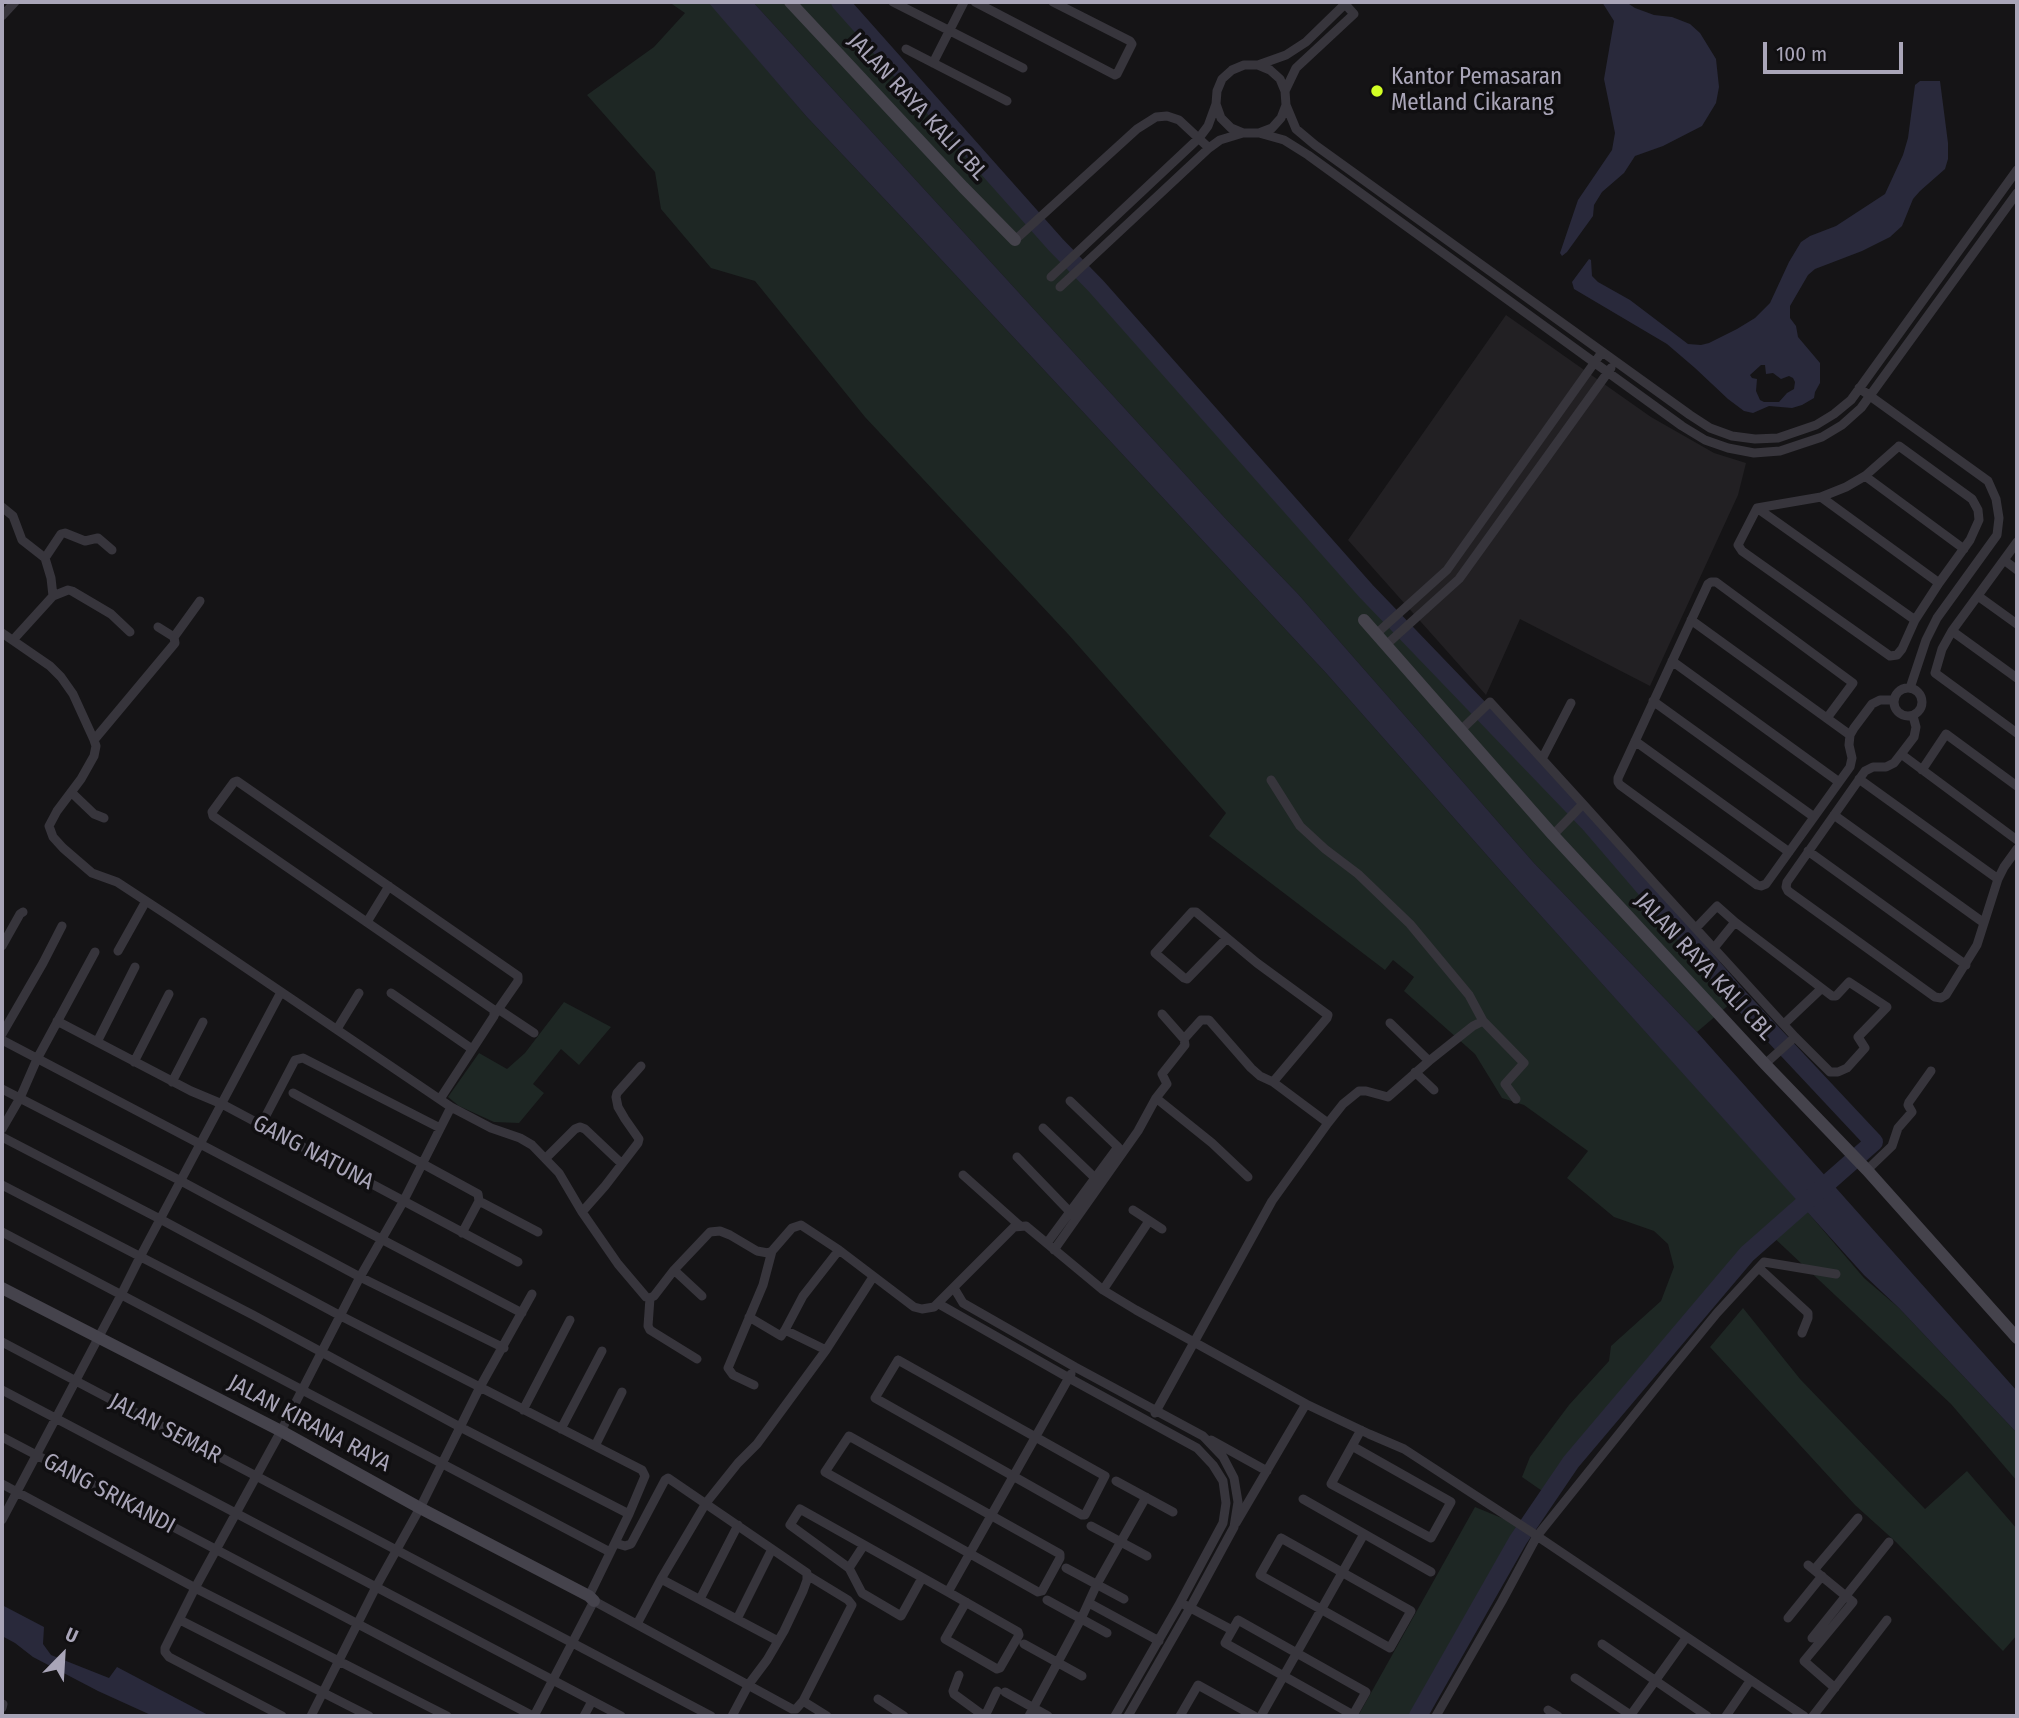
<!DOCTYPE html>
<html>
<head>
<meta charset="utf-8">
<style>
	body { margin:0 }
	#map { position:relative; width:2019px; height:1718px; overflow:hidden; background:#151416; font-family:"Fira Sans Condensed",sans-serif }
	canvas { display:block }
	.frame { position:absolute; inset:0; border:4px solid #a9a5b8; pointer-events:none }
	.north { position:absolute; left:28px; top:1620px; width:70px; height:70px; -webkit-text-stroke:5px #100f11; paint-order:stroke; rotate:24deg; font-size:19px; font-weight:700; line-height:28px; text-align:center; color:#a9a5b8 }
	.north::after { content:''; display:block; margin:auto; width:24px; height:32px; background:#a9a5b8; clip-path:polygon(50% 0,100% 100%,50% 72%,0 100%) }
	.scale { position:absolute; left:1763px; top:42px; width:140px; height:32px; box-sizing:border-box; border:4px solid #a9a5b8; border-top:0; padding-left:9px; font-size:21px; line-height:24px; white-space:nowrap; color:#a9a5b8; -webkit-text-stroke:5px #100f11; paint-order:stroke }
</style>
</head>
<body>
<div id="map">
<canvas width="2019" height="1718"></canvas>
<div class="frame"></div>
<div class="north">U</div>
<div class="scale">100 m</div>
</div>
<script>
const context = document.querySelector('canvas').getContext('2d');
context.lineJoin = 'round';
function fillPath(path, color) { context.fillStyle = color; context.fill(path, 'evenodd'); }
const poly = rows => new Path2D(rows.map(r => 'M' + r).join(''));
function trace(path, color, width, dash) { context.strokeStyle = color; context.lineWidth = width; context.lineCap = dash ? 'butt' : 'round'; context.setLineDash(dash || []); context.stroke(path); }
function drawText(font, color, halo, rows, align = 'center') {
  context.font = font + ' "Fira Sans Condensed",sans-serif'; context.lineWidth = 7; context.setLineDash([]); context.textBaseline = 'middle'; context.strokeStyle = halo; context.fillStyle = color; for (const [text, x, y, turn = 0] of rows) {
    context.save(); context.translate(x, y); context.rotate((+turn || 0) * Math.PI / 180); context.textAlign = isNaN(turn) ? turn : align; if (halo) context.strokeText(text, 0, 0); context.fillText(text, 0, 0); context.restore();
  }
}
fillPath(poly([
	[1506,315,1651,417,1714,453,1746,463,1738,495,1650,686,1520,619,1486,695,1348,540]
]), '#222023');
fillPath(poly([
	[669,2,708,2,712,5,806,116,910,226,1326,673,1507,878,1799,1202,1864,1278,1899,1308,2017,1433,2017,1481,1951,1404,1770,1234,1747,1254,1571,1462,1548,1495,1522,1477,1530,1457,1569,1405,1609,1361,1611,1346,1661,1301,1674,1267,1668,1244,1654,1231,1614,1217,1567,1178,1588,1151,1524,1105,1502,1098,1475,1054,1404,991,1414,977,1393,960,1385,970,1209,836,1226,813,1068,634,865,417,755,281,711,268,661,209,655,172,587,95,654,47,685,13],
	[753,2,833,2,1738,997,1697,1032,1534,863,1298,594,1224,517],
	[564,1002,611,1027,579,1065,561,1049,533,1084,544,1093,519,1123,494,1122,459,1106,448,1097,479,1053,507,1069,525,1053],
	[1743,1308,1800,1379,1925,1509,1967,1471,2017,1529,2017,1635,2003,1651,1896,1542,1855,1505,1710,1347],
	[1475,1507,1526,1528,1418,1716,1358,1716]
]), '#1e2724');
fillPath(poly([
	[708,2,753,2,1224,517,1298,594,1534,863,1697,1032,2017,1391,2017,1433,1899,1308,1864,1275,1507,878,1326,673,910,226,806,116],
	[1602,2,1626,2,1635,8,1654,15,1672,17,1690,24,1700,33,1716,59,1719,87,1716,103,1702,126,1663,146,1635,156,1624,173,1602,192,1594,205,1593,216,1567,252,1562,256,1560,253,1578,200,1612,150,1615,133,1604,79,1614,21],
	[1920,81,1940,81,1948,143,1948,159,1945,169,1920,191,1913,199,1902,226,1890,237,1862,251,1815,269,1808,275,1790,306,1790,318,1796,326,1798,337,1820,363,1820,383,1815,392,1814,398,1802,405,1792,408,1769,406,1753,413,1744,411,1728,399,1695,368,1667,344,1574,289,1572,282,1589,259,1591,260,1592,276,1598,282,1630,300,1688,344,1701,345,1709,343,1737,329,1755,318,1770,303,1789,262,1801,242,1810,236,1836,226,1885,194,1903,155,1908,138,1915,85],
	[1761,365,1765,365,1766,374,1773,373,1781,379,1789,376,1793,378,1795,382,1794,389,1787,393,1779,402,1764,402,1760,400,1756,391,1757,379,1752,378,1750,375],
	[2,1605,44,1627,43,1644,51,1655,109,1678,117,1667,210,1716,153,1716,98,1691,33,1657,15,1643,2,1636]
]), '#29293b');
trace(poly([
	[840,2,1056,245,1096,286,1366,591,1589,823,1740,999,1874,1142,1747,1254,1571,1462,1518,1540,1418,1716]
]), '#29293b', 18);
trace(poly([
	[893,2,1023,68],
	[975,2,1115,75,1117,74,1132,44,1130,41,1053,2],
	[2,16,15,2],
	[906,49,1007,101],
	[933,63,964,2],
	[1258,65,1286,55,1306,42,1345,4,1354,14,1296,68,1285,91],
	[1286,105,1296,129,1315,145,1690,415,1710,428,1732,436,1755,439,1778,438,1816,425,1834,414,1851,400,2017,170],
	[1259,133,1284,140,1308,155,1682,426,1705,440,1728,448,1754,453,1780,451,1822,437,1842,425,1861,408,2017,193],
	[1015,240,1137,129,1156,117,1167,116,1179,120,1209,148],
	[1051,277,1199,138,1208,126,1216,104],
	[1060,287,1209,148,1220,140,1243,133,1259,133,1272,128,1281,118,1286,105,1285,91,1280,79,1270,70,1258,65,1244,65,1232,70,1222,79,1217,91,1216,104,1221,118,1231,128,1243,133],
	[1859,388,1988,481,1996,499,1999,518,1997,535,1937,618,1926,640,1910,688],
	[1899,446,1972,499,1978,510,1979,520,1970,540,1939,583,1915,620,1902,649,1897,655,1890,656,1742,551,1738,545,1757,508,1821,497,1846,487,1865,476,1899,446],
	[1865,476,1964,549],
	[1821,497,1939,583],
	[2,507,13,516,22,540,45,558],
	[1757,508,1915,620],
	[2017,542,1952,631,1942,649,1935,673,2017,733],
	[2004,560,2017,570],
	[53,596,68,590,72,591,111,614,130,632],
	[1978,596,2017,624],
	[1691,620,1850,735],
	[1952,631,2017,678],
	[2,633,50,666,61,677,73,694,94,740,96,746,94,756,81,779,57,811,49,826,53,837,63,848,92,873,117,882,175,920,451,1107,491,1128,520,1138,532,1145,559,1173,582,1212,618,1264,646,1297,650,1298,654,1296,674,1270,710,1232,720,1231,730,1235,757,1251,768,1253,772,1251,792,1228,801,1225,839,1250,914,1307,922,1309,934,1307,1014,1227,1026,1226,1103,1290,1136,1310,1306,1404,1369,1434,1404,1449,1533,1533,1537,1536,1502,1601,1436,1716],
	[1376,634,1447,570,1602,352],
	[174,637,200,601],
	[13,640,53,596,51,578,45,558,61,534,65,533,85,541,98,538,112,550],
	[1386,645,1459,579,1611,368],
	[1672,661,1839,782],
	'1894 702a14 14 0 1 1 28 0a14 14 0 1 1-28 0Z',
	[1653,701,1814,817],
	[1571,703,1542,759,1583,804],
	[1913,716,1916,727,1914,737,1901,754,1894,763,1886,767,1873,767,1865,771,1787,882,1786,887,1788,891,1935,997,1941,998,1946,995,1977,945,1998,879,2004,867,2017,849],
	[1827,718,1853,683,1716,582,1711,582,1708,584,1618,778,1618,782,1620,785,1757,885,1761,886,1766,884,1850,767,1852,758,1849,745,1850,735,1854,728,1872,704,1880,700,1893,700],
	[1461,730,1490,702,1542,759],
	[94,740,175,643,174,637,158,627],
	[1635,741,1789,852],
	[1901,754,2017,840],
	[1922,770,1946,734,2017,786],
	[1859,779,1998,879],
	[1271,780,1300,826,1325,849,1358,874,1410,924,1469,995,1483,1021],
	[71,792,94,814,104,818],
	[1834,815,1984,923],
	[1553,835,1583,804,1656,885,1795,1037,1830,1072,1838,1072,1847,1068,1865,1048,1858,1037,1887,1007,1849,982,1836,996,1832,996,1735,922,1714,948],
	[1808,851,1966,965],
	[367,922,389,886],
	[1696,928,1717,906,1735,922],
	[1227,938,1187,979,1184,978,1155,953,1192,912,1196,912,1227,938,1257,963,1328,1015,1327,1018,1273,1082],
	[2,946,20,914,23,912],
	[118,951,146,901],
	[391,993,472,1049],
	[498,1009,534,1033],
	[1162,1014,1184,1039,1201,1020,1209,1020,1251,1068,1260,1076,1273,1082,1328,1123],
	[57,1021,191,1091,222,1104,518,1262],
	[1784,1024,1821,989],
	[337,1029,359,993],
	[2,1034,43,963,62,926],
	[2,1040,522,1313],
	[97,1042,135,967],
	[1429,1061,1473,1026,1483,1021,1524,1063,1505,1084,1516,1099],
	[134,1062,169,994],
	[1765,1064,1795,1037],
	[1415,1072,1434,1090],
	[172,1082,203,1022],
	[2,1089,181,1181,360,1277,504,1348],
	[293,1093,478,1194,479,1201,462,1233],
	[1156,1098,1167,1084,1162,1074,1185,1045,1184,1039],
	[440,1099,494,1016,494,1010,213,816,212,812,234,782,237,781,518,976,518,981,495,1014],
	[261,1125,295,1060,303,1058,440,1128],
	[1043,1128,1095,1178],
	[2,1129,20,1098,37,1059,95,952],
	[2,1137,160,1219,339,1315,642,1470,645,1476,629,1514,589,1596],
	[1017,1157,1070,1212],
	[546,1158,575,1129,580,1127,585,1129,622,1164],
	[1867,1170,1892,1146,1898,1128,1912,1112,1908,1105,1909,1102,1931,1071],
	[963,1175,1019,1225],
	[2,1185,253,1315,460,1427,629,1514],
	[479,1201,538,1232],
	[1133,1210,1162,1229],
	[582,1212,605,1186,638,1143,639,1139,625,1119,618,1107,616,1097,617,1093,641,1066],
	[2,1232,610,1552],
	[1047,1243,1118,1147,1070,1101],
	[1054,1250,1138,1131,1156,1098,1212,1143,1248,1177],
	[1759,1268,1808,1313,1808,1318,1802,1333],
	[674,1270,702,1296],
	[954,1288,963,1303,1075,1367,1203,1436,1223,1457,1234,1478,1238,1502,1234,1527,1190,1608,1128,1716],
	[1103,1290,1149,1221],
	[650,1298,648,1326,650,1330,697,1359],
	[939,1304,1069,1378,1197,1448,1213,1465,1223,1481,1226,1503,1223,1523,1180,1603,1115,1716],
	[749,1317,781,1336,785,1330,826,1350],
	[785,1330,803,1296,839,1250],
	[2,1342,711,1716],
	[898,1360,1105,1476,1085,1515,1082,1515,875,1398,898,1360],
	[754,1385,733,1375,728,1368,763,1285,772,1251],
	[2,1390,621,1716],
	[523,1410,570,1320],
	[1155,1413,1272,1201,1328,1123,1343,1104,1359,1091,1366,1091,1388,1097,1429,1061,1390,1023],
	[561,1429,602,1351],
	[849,1436,1060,1554,1060,1558,1042,1591,1038,1592,825,1472,849,1436],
	[2,1437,533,1716],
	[1211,1440,1267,1471],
	[595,1446,622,1392],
	[1352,1446,1451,1502,1431,1538,1331,1484,1352,1446,1361,1430],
	[1116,1481,1173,1512],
	[2,1484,201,1591,447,1716],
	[1303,1499,1431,1572],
	[2,1520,121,1295,140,1257,281,992],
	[1236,1523,1306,1404],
	[1091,1526,1147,1556],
	[1281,1538,1411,1611,1390,1648,1260,1575,1281,1538],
	[615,1543,625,1546,631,1544,665,1480,668,1478,807,1573,807,1580,803,1591,784,1631,767,1660,749,1684,732,1716],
	[1808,1565,1853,1602,1804,1661,1835,1688],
	[849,1568,864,1545],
	[1066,1568,1124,1599],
	[1814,1570,1858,1518],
	[922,1578,901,1616,862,1593,849,1568,790,1525,800,1509,948,1592,1018,1632,1019,1635,1000,1668,997,1669,945,1639,966,1602],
	[661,1579,778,1641],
	[948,1592,1071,1374],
	[700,1599,738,1525],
	[1047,1600,1107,1633],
	[1089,1603,1159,1641],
	[1185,1605,1232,1630],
	[1788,1618,1822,1576],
	[737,1619,772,1549],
	[180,1620,369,1716],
	[1238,1620,1366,1692,1353,1715,1225,1643,1238,1620],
	[637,1624,661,1579,706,1503,738,1463,757,1444,826,1350,873,1277],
	[1812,1638,1889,1542],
	[1024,1644,1082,1676],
	[1602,1644,1707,1716],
	[959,1675,953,1691,954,1694,984,1716],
	[1575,1678,1632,1716],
	[1005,1692,1048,1716],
	[878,1699,904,1716],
	[803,1701,827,1716],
	[2,1708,3,1704],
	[1548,1710,1558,1716],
	[282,1716,169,1657,165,1652,165,1648,195,1588,281,1431,360,1277,403,1202,451,1107],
	[311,1716,376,1587,420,1508,480,1387,532,1294],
	[534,1716,594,1601,792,1709,796,1709,803,1701,852,1605,848,1600,807,1575],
	[584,1716,592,1701],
	[985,1716,997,1691],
	[1029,1716,1081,1619,1097,1584,1146,1497],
	[1180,1716,1198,1685,1254,1716],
	[1261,1716,1364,1534],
	[1630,1716,1686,1638],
	[1726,1716,1750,1681],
	[1804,1716,1537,1536,1667,1374,1717,1313,1764,1262,1836,1274],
	[1813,1716,1887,1620]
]), '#37353c', 9);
trace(poly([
	[790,2,963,187,1015,240],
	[1364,620,1553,835,1765,1064,1867,1170,2017,1338],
	[2,1288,281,1431,420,1508,589,1596,594,1601]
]), '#45434c', 12);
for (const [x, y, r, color] of [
	[1377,91,7,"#d2ff24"]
]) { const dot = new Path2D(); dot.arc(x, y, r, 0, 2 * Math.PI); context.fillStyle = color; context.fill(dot); trace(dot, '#100f11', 2.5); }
drawText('23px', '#a9a5b8', '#100f11', [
	["Kantor Pemasaran",1391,78],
	["Metland Cikarang",1391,104]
], 'left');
drawText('23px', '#a9a5b8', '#100f11', [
	["JALAN RAYA KALI CBL",917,107,47],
	["JALAN RAYA KALI CBL",1704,967,47],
	["GANG NATUNA",313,1153,28],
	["JALAN KIRANA RAYA",309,1424,28],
	["JALAN SEMAR",165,1429,28],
	["GANG SRIKANDI",109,1494,28]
]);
</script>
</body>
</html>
